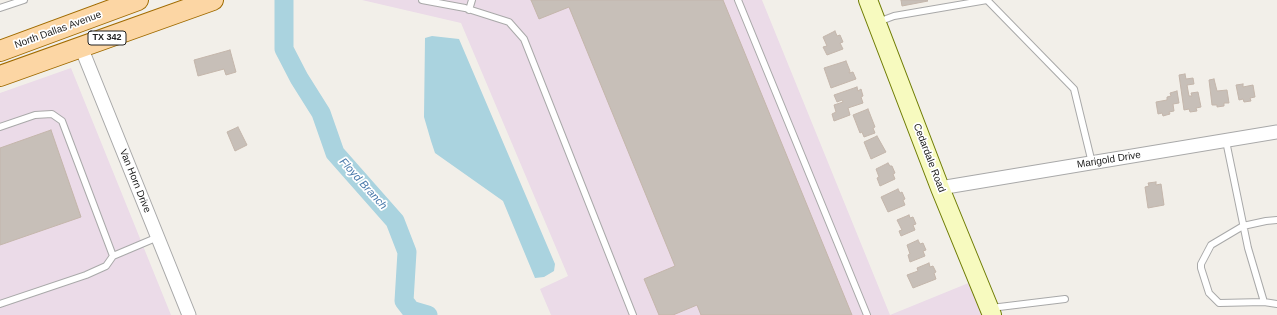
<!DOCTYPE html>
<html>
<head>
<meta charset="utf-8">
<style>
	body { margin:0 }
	canvas { display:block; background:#f2efe9 }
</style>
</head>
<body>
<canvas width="1277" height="315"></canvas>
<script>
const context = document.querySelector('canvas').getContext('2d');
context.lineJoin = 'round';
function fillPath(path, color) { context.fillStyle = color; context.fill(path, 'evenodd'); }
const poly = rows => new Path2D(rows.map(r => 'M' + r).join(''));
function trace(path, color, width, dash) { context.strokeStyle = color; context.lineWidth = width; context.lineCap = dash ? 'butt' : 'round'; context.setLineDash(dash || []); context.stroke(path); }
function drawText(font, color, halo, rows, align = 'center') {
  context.font = font + ' Arial,sans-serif'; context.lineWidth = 3.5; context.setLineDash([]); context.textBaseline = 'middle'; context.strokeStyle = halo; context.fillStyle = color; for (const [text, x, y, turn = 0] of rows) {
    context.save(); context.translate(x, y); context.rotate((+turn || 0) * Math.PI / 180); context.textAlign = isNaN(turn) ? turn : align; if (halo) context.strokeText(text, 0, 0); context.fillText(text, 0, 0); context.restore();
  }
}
fillPath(poly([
	[362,0,762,0,890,315,971,282,985,315,551,315,540,289,568,276,461,23],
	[71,68,171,315,0,315,0,93]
]), '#ebdbe8');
fillPath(poly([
	[432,36,459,39,555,264,554,271,544,277,535,278,503,201,435,153,431,141,424,117,425,38]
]), '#aad3df');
trace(poly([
	[284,0,284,49,299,78,321,113,335,153,395,221,407,252,404,301,411,310,428,315]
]), '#aad3df', 19);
const building = poly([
	[531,0,723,0,852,315,701,315,697,305,673,315,659,315,644,279,675,266,569,7,539,19,531,0],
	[901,0,927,0,928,1,902,6,901,0],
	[835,31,837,36,840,35,843,42,840,43,843,49,827,55,823,47,827,46,823,37,835,31],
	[230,50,236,72,226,75,224,69,198,76,194,60,230,50],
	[846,61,850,71,849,73,853,72,856,79,831,88,824,68,846,61],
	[1185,74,1186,79,1193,78,1194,84,1187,85,1189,96,1192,96,1191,93,1198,92,1201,107,1196,108,1197,111,1190,112,1189,109,1184,110,1179,75,1185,74],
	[1214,79,1217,91,1227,90,1229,103,1224,103,1224,106,1217,107,1217,105,1212,105,1209,80,1214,79],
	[1243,84,1243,87,1253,85,1255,97,1250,98,1251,101,1244,102,1243,99,1239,100,1236,85,1243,84],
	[857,87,858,91,861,89,863,96,861,97,863,103,848,108,850,115,834,121,832,114,836,112,834,105,843,102,842,100,837,102,834,95,857,87],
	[1177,91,1179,103,1173,104,1174,111,1169,112,1170,114,1163,116,1162,113,1158,114,1156,102,1167,100,1167,97,1171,96,1170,93,1177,91],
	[868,109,875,127,873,128,875,133,864,137,862,132,860,133,853,115,868,109],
	[238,127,247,145,235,151,227,132,238,127],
	[51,130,81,217,0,245,0,148,51,130],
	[877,136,886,152,871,159,864,142,877,136],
	[888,163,890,166,892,166,895,173,893,174,895,179,880,186,877,178,879,177,876,169,888,163],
	[1156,182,1156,185,1161,184,1164,205,1148,208,1145,187,1149,186,1148,183,1156,182],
	[898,189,900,193,902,192,905,199,903,200,905,205,888,212,881,197,898,189],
	[909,215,910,218,913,217,916,224,913,225,915,230,901,236,899,231,902,230,897,220,909,215],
	[918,240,920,244,923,243,926,250,923,251,925,256,910,262,908,255,910,254,907,245,918,240],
	[929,263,930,267,933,266,936,272,934,273,936,279,913,288,907,275,918,271,917,268,929,263]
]);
fillPath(building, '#c7bfb8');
trace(building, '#c4b6ab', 1);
const lane = poly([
	[422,0,465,8,509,22,524,39,633,315],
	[738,0,867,315],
	[0,8,24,0],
	[469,10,472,0],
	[878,22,894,16,987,0,1074,89,1092,163],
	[0,127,35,115,52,114,62,121,113,256],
	[1226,141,1248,248,1264,302],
	[1277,220,1266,221,1243,226,1211,245,1201,264,1201,268,1209,293,1219,303,1264,302,1277,304],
	[0,304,86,275,106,266,113,256,158,237],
	[991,308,1065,299]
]);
const street = poly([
	[81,47,189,315],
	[940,188,1277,132]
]);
const secondary = poly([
	[868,0,940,188,992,315]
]);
const primary = poly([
	[0,51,138,0],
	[0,76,213,0]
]);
trace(lane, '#a9a9a9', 8);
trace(street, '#a9a9a9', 15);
trace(secondary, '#707d05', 20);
trace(primary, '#a06b00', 22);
trace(lane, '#fff', 6);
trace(street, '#fff', 13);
trace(secondary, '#f7fabf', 18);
trace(primary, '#fcd6a4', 20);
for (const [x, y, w] of [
	[107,38,38]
]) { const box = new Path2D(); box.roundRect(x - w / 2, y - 7, w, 14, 3); context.fillStyle = '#fff'; context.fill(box); trace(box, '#222', 1); }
drawText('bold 9px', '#222', null, [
	["TX 342",107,38]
]);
drawText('10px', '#222', '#fff', [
	["North Dallas Avenue",58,30,-20],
	["Cedardale Road",929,158,69],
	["Marigold Drive",1109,160,-9],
	["Van Horn Drive",135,181,68]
]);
drawText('italic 11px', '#4a7aab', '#fff', [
	["Floyd Branch",363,184,48]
]);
</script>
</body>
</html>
